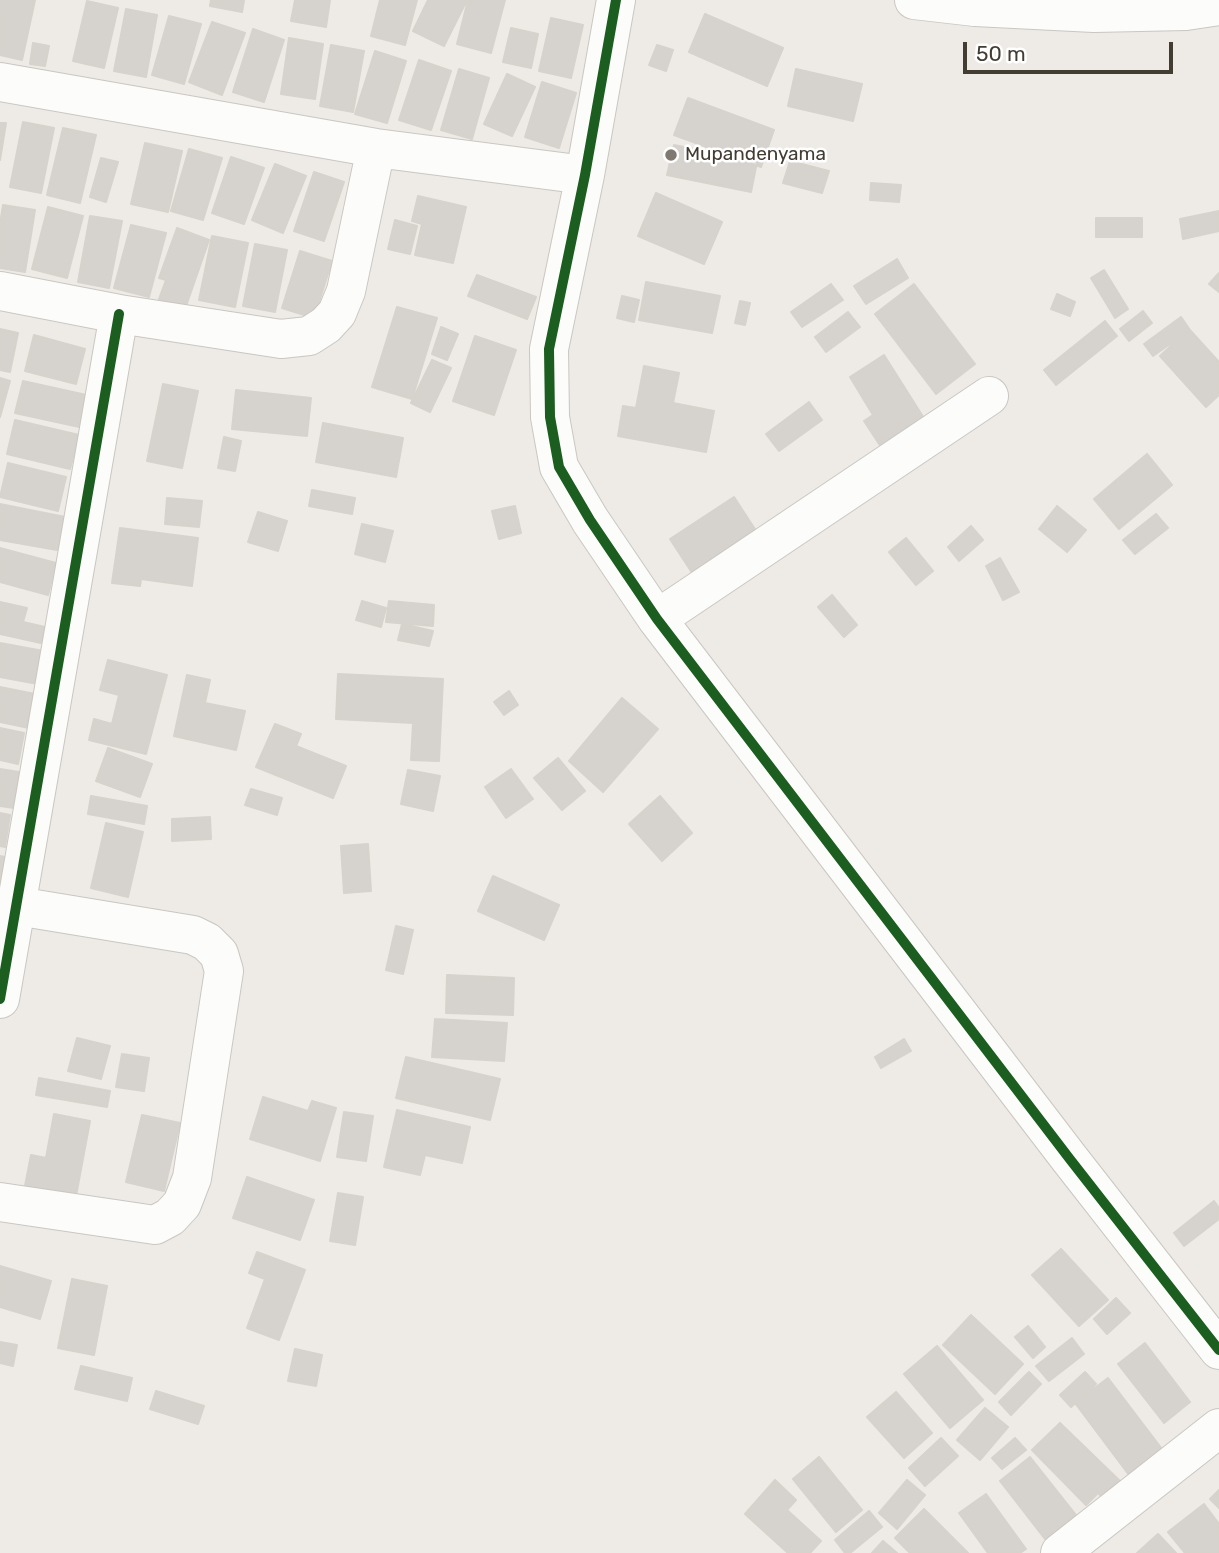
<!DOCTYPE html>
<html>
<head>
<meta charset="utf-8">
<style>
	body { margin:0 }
	#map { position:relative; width:1219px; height:1553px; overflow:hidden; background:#eeebe6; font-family:Rubik,sans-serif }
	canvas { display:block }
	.scale { position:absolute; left:963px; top:42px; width:210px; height:32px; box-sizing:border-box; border:4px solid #433c33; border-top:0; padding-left:9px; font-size:21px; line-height:24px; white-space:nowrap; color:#433c33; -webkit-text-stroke:5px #fff; paint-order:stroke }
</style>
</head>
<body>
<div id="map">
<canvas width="1219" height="1553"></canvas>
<div class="scale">50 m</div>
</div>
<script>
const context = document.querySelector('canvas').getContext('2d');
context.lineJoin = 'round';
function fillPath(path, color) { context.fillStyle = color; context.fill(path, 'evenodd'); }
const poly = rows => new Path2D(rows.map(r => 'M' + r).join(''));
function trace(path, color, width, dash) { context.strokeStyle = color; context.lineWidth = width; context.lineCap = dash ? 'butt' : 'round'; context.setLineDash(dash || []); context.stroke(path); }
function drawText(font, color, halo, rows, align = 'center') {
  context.font = font + ' Rubik,sans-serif'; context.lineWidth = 5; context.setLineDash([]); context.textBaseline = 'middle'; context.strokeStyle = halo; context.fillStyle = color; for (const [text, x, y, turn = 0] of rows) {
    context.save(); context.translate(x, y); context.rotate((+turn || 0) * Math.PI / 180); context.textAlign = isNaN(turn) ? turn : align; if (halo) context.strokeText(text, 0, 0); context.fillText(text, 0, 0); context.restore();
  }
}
const building = poly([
	[0,0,35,0,22,60,0,55,0,0],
	[211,0,244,0,242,12,210,6,211,0],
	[295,0,330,0,326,27,291,21,295,0],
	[380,0,417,0,405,45,371,36,380,0],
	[428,0,467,0,444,46,413,31,428,0],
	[468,0,505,0,491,53,457,44,468,0],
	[87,1,118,8,104,68,73,61,87,1],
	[126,9,157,15,146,77,114,71,126,9],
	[705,14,783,48,767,86,689,52,705,14],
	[169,16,201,24,184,84,152,75,169,16],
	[551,18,583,25,571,78,539,71,551,18],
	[212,22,245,33,222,95,189,82,212,22],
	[511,28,538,34,531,68,503,62,511,28],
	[253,29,284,40,264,102,233,92,253,29],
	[289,38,323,44,315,99,281,94,289,38],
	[33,43,49,46,45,66,30,64,33,43],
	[331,45,364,51,353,112,320,106,331,45],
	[657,45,673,50,666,71,649,65,657,45],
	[375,51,406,61,387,123,355,114,375,51],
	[419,60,451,71,431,130,399,120,419,60],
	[459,69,489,78,472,139,441,130,459,69],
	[796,69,862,84,853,121,788,106,796,69],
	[507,74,535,87,512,136,484,124,507,74],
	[542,82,576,93,559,148,525,137,542,82],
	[688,98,774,130,761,167,674,135,688,98],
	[23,122,54,128,41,193,10,187,23,122],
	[0,123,6,123,0,160,0,123],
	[63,128,96,135,80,203,47,195,63,128],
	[145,143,182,151,168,212,131,204,145,143],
	[674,145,757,162,751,192,667,175,674,145],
	[189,149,222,158,203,220,171,211,189,149],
	[231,157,264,168,244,224,212,213,231,157],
	[101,158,118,162,106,202,90,197,101,158],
	[790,161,829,171,822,193,783,183,790,161],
	[275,164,306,176,283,233,252,220,275,164],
	[314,172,344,182,324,241,294,231,314,172],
	[871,183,901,185,899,202,870,200,871,183],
	[656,193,722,222,704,264,638,236,656,193],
	[418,196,466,207,453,263,415,255,422,224,412,221,418,196],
	[3,205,35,210,25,272,0,268,0,224,3,205],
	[48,207,83,216,67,278,32,269,48,207],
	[1219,211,1219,231,1183,239,1180,219,1219,211],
	[90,216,122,221,109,288,78,282,90,216],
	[1096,218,1142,218,1142,237,1096,237,1096,218],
	[395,220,417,226,410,254,388,249,395,220],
	[131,225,166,233,149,297,114,288,131,225],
	[177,228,209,240,185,309,159,299,166,280,159,278,177,228],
	[212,236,248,243,235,307,199,300,212,236],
	[255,244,287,250,275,312,243,306,255,244],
	[300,251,332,261,314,318,282,308,300,251],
	[897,259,908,278,866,304,854,286,897,259],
	[1104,270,1128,309,1115,318,1091,278,1104,270],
	[1219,273,1219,292,1209,284,1219,273],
	[477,275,536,297,527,319,468,296,477,275],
	[646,282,720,296,712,333,639,320,646,282],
	[831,284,843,300,802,327,791,312,831,284],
	[914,284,975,364,936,394,875,314,914,284],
	[1057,294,1075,302,1070,316,1051,309,1057,294],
	[622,296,639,300,634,322,617,318,622,296],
	[740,301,750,303,745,325,735,323,740,301],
	[397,307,437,318,412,399,372,387,397,307],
	[1143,311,1152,323,1129,341,1120,329,1143,311],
	[848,312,860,327,826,352,815,337,848,312],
	[1181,317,1190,330,1153,356,1144,344,1181,317],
	[1105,321,1117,336,1056,385,1044,370,1105,321],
	[441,327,458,334,447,360,432,354,441,327],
	[0,329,18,333,10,372,0,370,0,329],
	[1189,329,1219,362,1219,395,1206,407,1160,356,1189,329],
	[34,335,85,349,76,384,25,371,34,335],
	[475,336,516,350,494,415,453,401,475,336],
	[884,355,927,423,883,450,864,421,873,415,850,377,884,355],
	[432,360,451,368,430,412,411,403,432,360],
	[644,366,679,373,673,403,714,411,706,452,618,436,623,406,636,408,644,366],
	[0,378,10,381,0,417,0,378],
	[23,381,91,396,84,428,15,413,23,381],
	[163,384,198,391,182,468,147,461,163,384],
	[236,390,311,398,307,436,232,429,236,390],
	[809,402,822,420,779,451,766,434,809,402],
	[15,420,79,435,70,469,7,454,15,420],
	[323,423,403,438,396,477,316,462,323,423],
	[224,437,241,441,235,471,218,468,224,437],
	[1147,454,1172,485,1119,529,1094,499,1147,454],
	[8,463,66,477,58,511,0,497,8,463],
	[312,490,355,498,352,514,309,506,312,490],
	[734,497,762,540,698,582,670,539,734,497],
	[167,498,202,501,199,527,165,524,167,498],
	[0,504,80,520,77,535,61,532,57,550,0,540,0,504],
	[515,506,521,533,499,539,492,511,515,506],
	[1057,506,1086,530,1067,552,1039,529,1057,506],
	[258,512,287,521,278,551,248,542,258,512],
	[1156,514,1168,528,1135,554,1123,540,1156,514],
	[362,524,393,531,385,562,355,554,362,524],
	[971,526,983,540,959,561,948,547,971,526],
	[120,528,198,538,192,586,141,579,140,586,112,583,120,528],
	[906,538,933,571,916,585,889,552,906,538],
	[0,548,56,563,48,595,0,582,0,548],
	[1000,558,1019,592,1003,600,986,566,1000,558],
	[832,595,857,625,844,637,818,607,832,595],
	[362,601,386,608,381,627,356,620,362,601],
	[389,601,434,605,433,626,386,622,389,601],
	[0,602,27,608,23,622,45,627,41,643,0,634,0,602],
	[402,624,433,631,429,646,398,640,402,624],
	[0,643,49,652,43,685,0,677,0,643],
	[108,660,167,675,146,754,89,740,94,719,112,724,119,695,100,690,108,660],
	[338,674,443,679,439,761,411,760,413,723,336,719,338,674],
	[187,675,210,680,205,703,245,711,236,750,174,736,187,675],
	[0,687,35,694,29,728,0,722,0,687],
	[509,691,518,705,504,715,494,702,509,691],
	[622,698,658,729,603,792,569,761,622,698],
	[275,724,301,734,296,746,346,766,333,798,256,767,275,724],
	[0,728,24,733,18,764,0,760,0,728],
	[108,748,152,764,140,797,96,781,108,748],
	[558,758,585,791,562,810,534,778,558,758],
	[0,769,19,772,14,808,0,806,0,769],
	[511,769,533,799,506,818,485,787,511,769],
	[408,770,440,776,433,811,401,804,408,770],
	[251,789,282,798,277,815,245,805,251,789],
	[91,796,147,806,144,824,88,814,91,796],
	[660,796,692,833,662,861,629,824,660,796],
	[0,813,10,815,5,847,0,846,0,813],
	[210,817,211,839,172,841,172,819,210,817],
	[106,823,143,832,128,897,91,888,106,823],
	[368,844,371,891,344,893,341,846,368,844],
	[0,856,5,857,0,886,0,856],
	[493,876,559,905,544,940,478,911,493,876],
	[396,926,413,930,403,974,386,970,396,926],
	[447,975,514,978,513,1015,446,1013,447,975],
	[435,1019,507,1023,504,1061,432,1057,435,1019],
	[77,1038,110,1046,101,1079,68,1071,77,1038],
	[904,1039,911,1051,881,1068,875,1057,904,1039],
	[122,1054,149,1058,144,1091,116,1087,122,1054],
	[406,1057,500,1079,490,1120,396,1098,406,1057],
	[39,1078,110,1091,107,1107,36,1095,39,1078],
	[263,1097,308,1111,312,1101,336,1108,320,1161,250,1139,263,1097],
	[397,1110,470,1127,462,1163,425,1155,420,1175,384,1167,397,1110],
	[344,1112,373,1116,366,1161,337,1157,344,1112],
	[54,1114,90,1121,76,1196,25,1186,31,1155,46,1158,54,1114],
	[142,1115,180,1123,164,1191,126,1182,142,1115],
	[247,1177,314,1200,300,1240,233,1218,247,1177],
	[338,1193,363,1197,355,1245,330,1241,338,1193],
	[1214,1201,1219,1208,1219,1219,1184,1246,1174,1233,1214,1201],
	[1061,1249,1108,1300,1079,1326,1032,1275,1061,1249],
	[257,1252,305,1270,279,1340,247,1328,265,1279,249,1273,257,1252],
	[0,1266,51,1281,40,1319,0,1307,0,1266],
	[72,1279,107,1286,94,1355,58,1348,72,1279],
	[1116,1298,1130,1313,1107,1334,1094,1319,1116,1298],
	[971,1315,1023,1364,995,1394,943,1345,971,1315],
	[1028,1326,1045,1347,1033,1358,1015,1337,1028,1326],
	[1072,1338,1084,1354,1049,1381,1036,1366,1072,1338],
	[0,1342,17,1345,13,1366,0,1363,0,1342],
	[1145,1343,1190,1402,1164,1423,1118,1364,1145,1343],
	[937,1346,983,1400,950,1428,904,1374,937,1346],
	[295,1349,322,1355,316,1386,288,1381,295,1349],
	[81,1366,132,1378,127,1401,75,1389,81,1366],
	[1029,1372,1041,1384,1011,1415,999,1402,1029,1372],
	[1085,1372,1096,1384,1071,1407,1060,1395,1085,1372],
	[1108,1378,1162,1449,1129,1475,1075,1403,1108,1378],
	[156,1391,204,1406,198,1424,150,1409,156,1391],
	[896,1392,932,1433,904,1458,867,1417,896,1392],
	[985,1408,1008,1427,980,1460,957,1440,985,1408],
	[1060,1423,1123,1484,1106,1501,1098,1493,1086,1505,1032,1450,1060,1423],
	[941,1438,958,1456,925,1486,909,1468,941,1438],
	[1015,1438,1026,1450,1002,1469,992,1458,1015,1438],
	[819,1457,862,1510,836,1532,793,1479,819,1457],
	[1030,1457,1076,1515,1045,1539,1000,1481,1030,1457],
	[775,1480,796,1500,787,1510,821,1541,810,1553,788,1553,745,1514,775,1480],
	[907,1480,925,1495,897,1529,879,1513,907,1480],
	[1219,1490,1219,1508,1210,1499,1219,1490],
	[986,1494,1026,1549,1020,1553,988,1553,959,1513,986,1494],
	[1204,1504,1219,1524,1219,1553,1185,1553,1168,1532,1204,1504],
	[924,1509,968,1553,910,1553,895,1538,924,1509],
	[869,1511,882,1527,850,1553,845,1553,835,1540,869,1511],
	[1158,1534,1176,1553,1137,1553,1158,1534],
	[883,1541,897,1553,872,1553,883,1541]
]);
fillPath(building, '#d6d2cd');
trace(building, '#d6d2cc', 2);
const minor = poly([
	[616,0,585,175,549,349,550,417,559,467,590,520,657,619,1069,1158,1219,1350],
	[914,0,975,7,1094,13,1186,11,1219,6],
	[0,82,376,148,585,175],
	[0,291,119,314,281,339,309,336,326,325,337,313,346,291,376,148],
	[657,619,989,396],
	[0,999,119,314],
	[0,1202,155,1225,170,1217,182,1204,192,1178,224,971,219,954,207,942,193,935,17,906],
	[1060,1553,1219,1428]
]);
trace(minor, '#cac7c2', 40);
trace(minor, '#fcfcfb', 38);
trace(poly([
	[616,0,585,175,549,349,550,417,559,467,590,520,657,619,1069,1158,1219,1350],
	[0,999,119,314]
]), '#1b5e20', 10);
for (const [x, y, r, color] of [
	[671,155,7,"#7f7972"]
]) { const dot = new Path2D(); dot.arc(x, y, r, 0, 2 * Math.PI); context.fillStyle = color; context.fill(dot); trace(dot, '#fff', 2.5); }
drawText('19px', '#433c33', '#fff', [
	["Mupandenyama",685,155]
], 'left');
</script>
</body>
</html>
